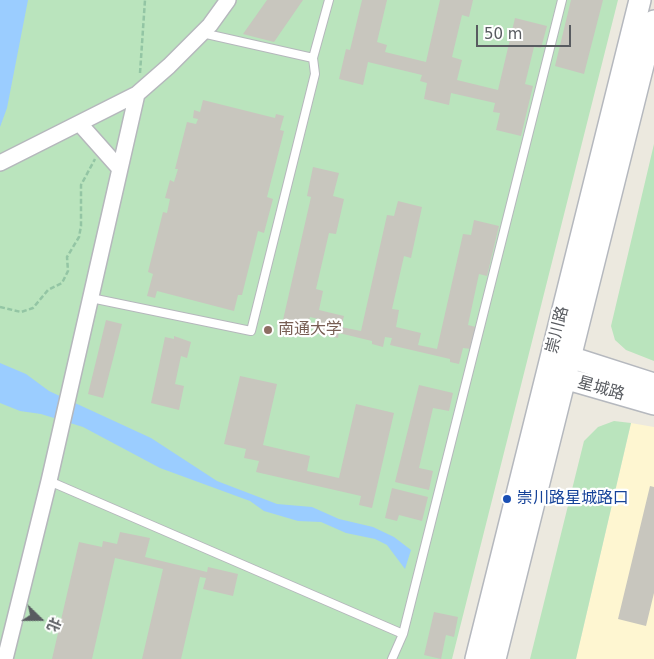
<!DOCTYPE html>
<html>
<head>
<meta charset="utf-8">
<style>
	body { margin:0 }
	#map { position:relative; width:654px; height:659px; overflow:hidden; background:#ece9df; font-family:"DejaVu Sans","Noto Sans SC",sans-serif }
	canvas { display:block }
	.north { position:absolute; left:15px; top:594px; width:50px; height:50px; -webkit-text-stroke:4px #fff; paint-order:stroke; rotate:112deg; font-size:14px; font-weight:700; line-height:20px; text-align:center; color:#585b60 }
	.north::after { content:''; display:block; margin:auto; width:18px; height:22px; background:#585b60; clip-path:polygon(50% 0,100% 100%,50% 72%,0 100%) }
	.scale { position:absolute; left:476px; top:25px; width:95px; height:22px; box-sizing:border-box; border:2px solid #585b60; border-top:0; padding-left:6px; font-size:15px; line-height:18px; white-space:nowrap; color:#585b60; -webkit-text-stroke:4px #fff; paint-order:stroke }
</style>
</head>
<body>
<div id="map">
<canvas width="654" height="659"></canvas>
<div class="north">北</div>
<div class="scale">50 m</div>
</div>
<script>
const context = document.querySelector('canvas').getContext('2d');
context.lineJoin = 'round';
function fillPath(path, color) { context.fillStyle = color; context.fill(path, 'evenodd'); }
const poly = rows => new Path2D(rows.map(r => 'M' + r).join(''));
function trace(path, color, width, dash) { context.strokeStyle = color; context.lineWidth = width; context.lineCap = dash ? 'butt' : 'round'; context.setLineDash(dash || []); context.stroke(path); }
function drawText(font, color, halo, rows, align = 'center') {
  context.font = font + ' "DejaVu Sans","Noto Sans SC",sans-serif'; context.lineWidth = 4.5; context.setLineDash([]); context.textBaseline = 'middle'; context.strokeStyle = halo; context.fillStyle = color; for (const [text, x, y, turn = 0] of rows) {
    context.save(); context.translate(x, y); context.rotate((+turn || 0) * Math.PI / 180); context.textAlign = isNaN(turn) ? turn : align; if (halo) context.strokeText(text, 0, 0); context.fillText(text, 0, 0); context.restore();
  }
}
fillPath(poly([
	[631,423,654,427,654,659,576,659]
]), '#fef6d1');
fillPath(poly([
	[0,0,618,0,452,659,0,659],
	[654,144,654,361,626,350,615,340,611,326],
	[614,421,631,423,576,659,530,659,584,441,598,427]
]), '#bae4bd');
fillPath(poly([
	[0,0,28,0,7,108,0,127],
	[0,363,26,374,49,391,151,438,217,481,277,504,312,507,339,519,373,527,394,537,411,550,405,569,387,545,375,539,346,533,321,522,298,521,264,511,250,501,160,468,83,427,41,414,20,411,0,403]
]), '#9bcdff');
fillPath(poly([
	[267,0,303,0,274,42,243,34],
	[362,0,387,0,377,42,387,45,385,52,426,62,440,0,473,0,469,17,462,15,452,57,462,60,457,80,498,90,515,18,547,26,541,48,534,47,525,84,533,86,521,136,496,130,500,113,493,112,495,103,451,93,449,105,424,99,427,83,420,81,422,75,368,62,363,85,339,79,346,49,350,50],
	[571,0,603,0,584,74,555,66],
	[203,100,275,118,276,114,284,116,280,130,284,131,267,197,273,199,264,233,258,231,242,295,238,295,234,311,157,291,155,298,147,296,153,274,148,272,163,212,167,213,170,199,165,198,170,180,174,182,178,169,175,169,187,122,196,124,198,119,193,118,194,110,200,112],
	[313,167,339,173,333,196,344,199,336,234,329,233,316,289,323,291,319,310,344,316,341,327,361,331,387,215,394,216,398,201,422,207,411,258,404,256,392,309,399,310,396,327,421,333,418,345,437,349,463,234,471,235,474,220,499,226,487,276,479,274,468,325,476,327,471,349,463,348,459,364,450,362,450,359,390,345,392,338,385,337,383,347,372,344,372,341,339,333,338,338,314,333,318,319,310,317,307,330,297,328,298,323,283,320,311,197,307,196],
	[106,320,122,324,103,398,88,394],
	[174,336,191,342,187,358,181,356,175,384,184,386,179,410,151,403,165,337,174,339],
	[240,376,277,384,263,445,310,456,307,471,339,478,356,404,394,413,372,508,359,505,361,496,256,472,259,461,244,458,246,449,224,444],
	[419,385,453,393,449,411,433,408,419,468,433,471,429,490,395,482],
	[650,486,654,487,654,593,646,626,618,619],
	[392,488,428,497,422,521,399,515,397,521,385,518],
	[120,532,150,538,145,557,207,572,208,567,238,574,233,596,203,589,206,578,200,577,181,659,142,659,163,569,115,558,92,659,52,659,79,542,102,547,103,541,117,544],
	[434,612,458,617,454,637,446,635,441,659,424,655]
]), '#c8c6be');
const lane = poly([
	[202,33,313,58,329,0],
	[91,298,251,331,315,74,313,58],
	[49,481,403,634],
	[392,659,403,634,562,0]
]);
const street = poly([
	[80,124,120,169],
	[0,163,137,94,169,66,210,25,228,0],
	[5,659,49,481,137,94]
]);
const secondary = poly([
	[557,353,654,384],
	[550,374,654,404],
	[476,659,640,0],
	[495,659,654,21]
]);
trace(lane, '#b5b7bc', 10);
trace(street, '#b5b7bc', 18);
trace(secondary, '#b5b8be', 24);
trace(poly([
	[140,73,145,0],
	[0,307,21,312,33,308,48,290,62,283,68,271,67,257,79,237,81,226,81,185,95,159]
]), '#93c5a4', 2.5, [5, 2.5]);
trace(lane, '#fff', 8);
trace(street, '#fff', 15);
trace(secondary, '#fff', 21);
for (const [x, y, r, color] of [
	[268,330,5,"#8d6e63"],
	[507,499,5,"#1a4fb4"]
]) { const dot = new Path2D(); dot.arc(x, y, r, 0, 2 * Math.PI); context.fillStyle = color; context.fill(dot); trace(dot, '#fff', 2); }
drawText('16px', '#785e54', '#fff', [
	["南通大学",278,330]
], 'left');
drawText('16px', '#585b60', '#fff', [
	["崇川路",558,330,-76],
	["星城路",601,389,16]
]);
drawText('16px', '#164399', '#fff', [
	["崇川路星城路口",517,499]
], 'left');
</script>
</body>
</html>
